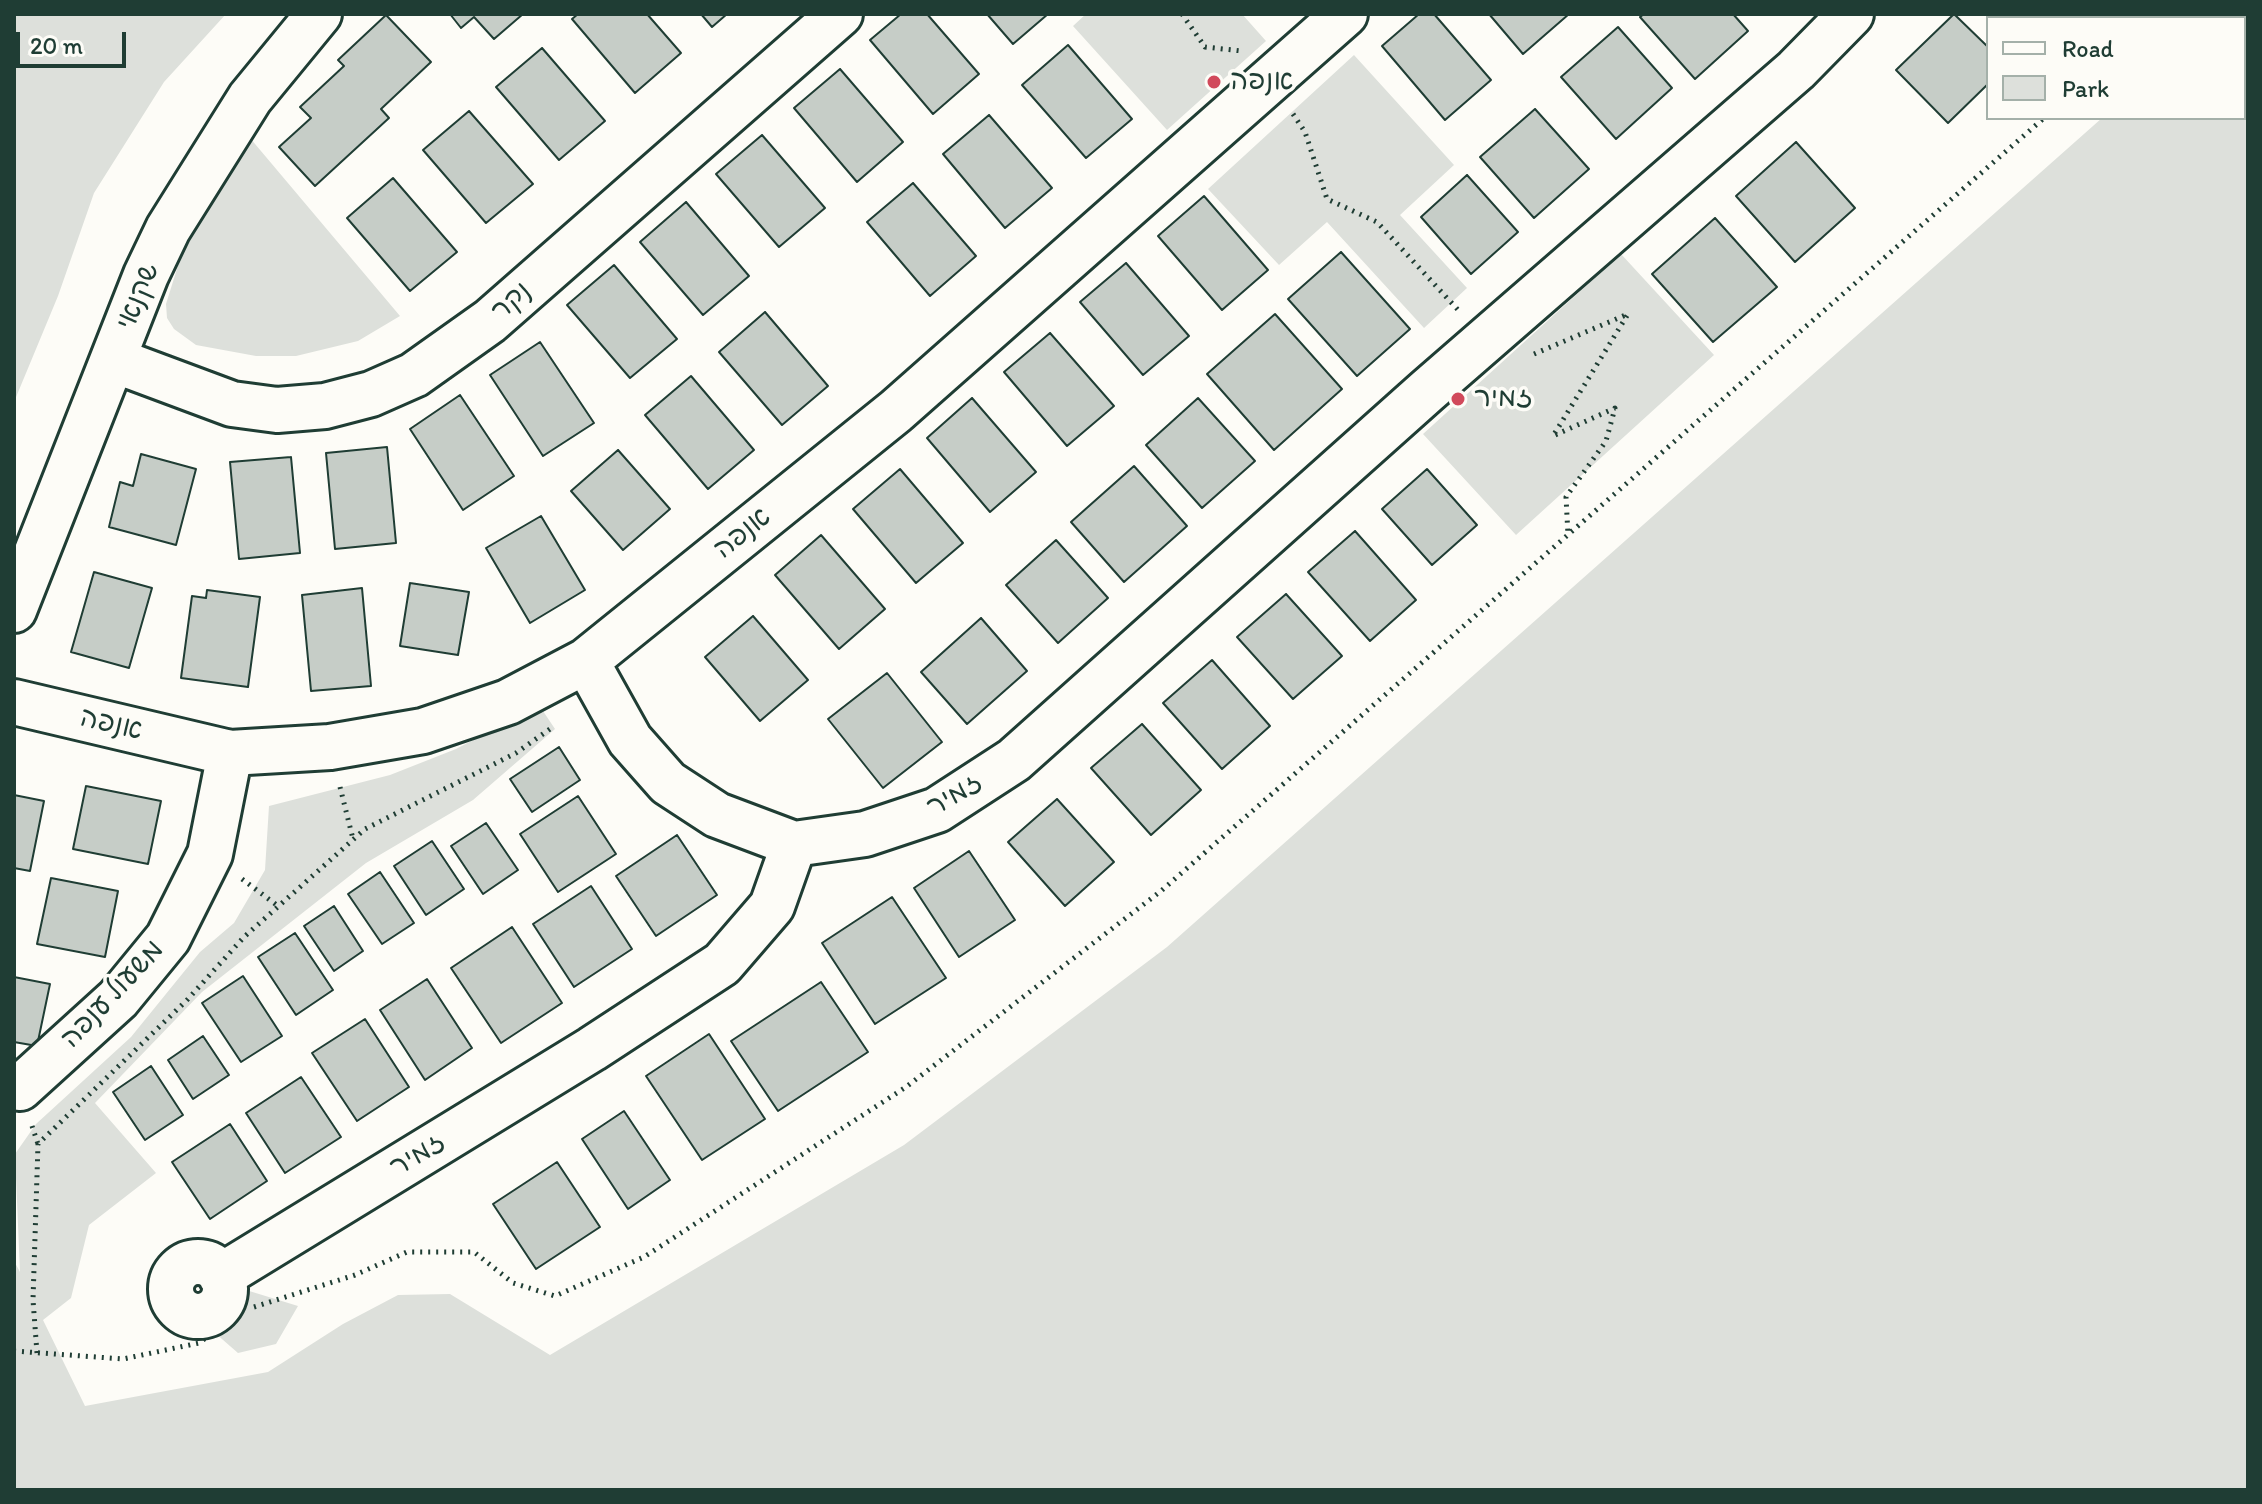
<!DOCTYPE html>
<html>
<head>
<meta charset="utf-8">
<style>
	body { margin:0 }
	#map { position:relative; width:2262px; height:1504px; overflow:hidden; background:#fdfcf7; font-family:Itim,sans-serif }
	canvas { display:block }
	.frame { position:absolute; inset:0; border:16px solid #1f3d34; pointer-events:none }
	.legend { position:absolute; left:1986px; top:16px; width:260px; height:104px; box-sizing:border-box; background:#fdfcf7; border:2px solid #a4b0a9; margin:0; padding:10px 14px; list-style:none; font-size:24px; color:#1f3d34 }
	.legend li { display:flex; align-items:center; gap:16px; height:40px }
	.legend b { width:40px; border:2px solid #a4b0a9 }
	.scale { position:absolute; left:16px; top:32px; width:110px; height:36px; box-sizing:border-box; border:4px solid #1f3d34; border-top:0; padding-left:10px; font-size:24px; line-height:28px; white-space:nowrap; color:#1f3d34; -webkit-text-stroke:6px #fdfcf7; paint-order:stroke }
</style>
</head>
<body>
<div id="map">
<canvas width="2262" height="1504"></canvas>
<div class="frame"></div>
<ul class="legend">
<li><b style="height:10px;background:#fdfcf7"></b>Road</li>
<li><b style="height:22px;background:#dde0db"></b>Park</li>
</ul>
<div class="scale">20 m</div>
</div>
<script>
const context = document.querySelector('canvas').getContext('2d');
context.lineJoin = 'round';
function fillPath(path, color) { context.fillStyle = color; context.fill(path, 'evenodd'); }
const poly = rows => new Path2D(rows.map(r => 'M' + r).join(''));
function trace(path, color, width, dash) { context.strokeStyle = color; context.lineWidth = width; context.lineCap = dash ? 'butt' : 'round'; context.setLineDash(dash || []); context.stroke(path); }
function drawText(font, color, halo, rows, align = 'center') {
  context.font = font + ' Itim,"Playpen Sans Hebrew",sans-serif'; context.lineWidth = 7; context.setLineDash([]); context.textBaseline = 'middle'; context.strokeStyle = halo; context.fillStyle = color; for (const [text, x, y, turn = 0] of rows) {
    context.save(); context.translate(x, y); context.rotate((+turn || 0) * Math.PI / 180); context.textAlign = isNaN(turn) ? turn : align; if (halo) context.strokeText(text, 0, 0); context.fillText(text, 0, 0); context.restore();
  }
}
fillPath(poly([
	[14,14,226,14,164,82,94,193,58,296,14,402],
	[1086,14,1242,14,1266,41,1167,130,1073,26],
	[2191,14,2248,14,2248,1490,14,1490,14,1261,20,1272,15,1154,36,1124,131,1037,200,952,234,923,265,870,269,806,390,775,456,749,539,705,555,729,473,800,366,863,202,992,95,1103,156,1173,89,1225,71,1298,43,1320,85,1406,268,1372,343,1324,398,1295,450,1294,550,1355,904,1145,1167,947,2102,118,2244,118,2244,18,2188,18],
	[1354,55,1454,165,1400,215,1467,288,1424,328,1327,222,1279,265,1208,189],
	[250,138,400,316,358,341,296,356,256,356,196,345,174,329,167,318,166,304,181,256,195,226],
	[1621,254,1714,355,1516,535,1423,434],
	[233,1286,298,1306,276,1344,238,1353,207,1326]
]), '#dde0db');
const building = poly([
	[450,14,523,14,494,39,474,17,461,28,450,14],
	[578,14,647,14,681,53,635,93,572,19,578,14],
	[701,14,727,14,712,27,701,14],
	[901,14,927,14,979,74,933,114,870,40,901,14],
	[987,14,1048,14,1013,44,987,14],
	[1419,14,1434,14,1491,80,1445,120,1382,46,1419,14],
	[1489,14,1569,14,1523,54,1489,14],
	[1644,14,1733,14,1748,31,1695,79,1640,17,1644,14],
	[1954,14,1988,47,1988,84,1948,123,1896,70,1954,14],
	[2011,14,2052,14,2048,18,2016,18,2011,14],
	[386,15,431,62,381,109,389,118,315,186,279,147,311,118,300,107,344,66,338,60,386,15],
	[1618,27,1672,88,1616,139,1561,77,1618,27],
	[1068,45,1132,119,1086,158,1022,85,1068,45],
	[542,48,605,121,559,160,496,87,542,48],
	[840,69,903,142,857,182,794,108,840,69],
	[1535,109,1589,169,1534,218,1480,157,1535,109],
	[469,111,533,184,486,223,423,150,469,111],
	[989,115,1052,188,1005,228,943,154,989,115],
	[762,135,825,208,779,247,716,174,762,135],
	[1796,142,1855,208,1795,262,1736,196,1796,142],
	[1467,175,1518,232,1471,274,1421,217,1467,175],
	[393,178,457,252,410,291,347,218,393,178],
	[913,183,976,256,930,296,867,222,913,183],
	[1204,196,1268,270,1222,310,1158,236,1204,196],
	[686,202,749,276,703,315,640,242,686,202],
	[1715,218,1777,287,1713,342,1652,274,1715,218],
	[1341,252,1410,329,1357,376,1288,299,1341,252],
	[1126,263,1189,336,1143,375,1080,302,1126,263],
	[614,265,677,339,630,378,567,305,614,265],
	[765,312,828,386,782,425,719,352,765,312],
	[1275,314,1342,389,1274,450,1207,374,1275,314],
	[1050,333,1114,406,1067,446,1004,372,1050,333],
	[540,342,594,423,543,456,490,375,540,342],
	[691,376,754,450,708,489,645,415,691,376],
	[460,395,514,476,463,510,410,429,460,395],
	[972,398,1036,472,990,512,927,438,972,398],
	[1198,398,1255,461,1202,508,1146,445,1198,398],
	[387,447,396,543,335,549,326,453,387,447],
	[618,450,670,509,623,550,571,491,618,450],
	[141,454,196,469,176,545,109,527,120,482,133,486,141,454],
	[291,457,300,553,239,559,230,462,291,457],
	[1134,466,1187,526,1124,582,1071,522,1134,466],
	[900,469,963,543,916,583,853,509,900,469],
	[1427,469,1477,525,1432,565,1382,509,1427,469],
	[541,516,585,590,530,623,486,548,541,516],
	[1355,531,1416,600,1370,641,1308,572,1355,531],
	[821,535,885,609,839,649,775,575,821,535],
	[1056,540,1108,598,1058,643,1006,585,1056,540],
	[94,572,152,588,129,668,71,652,94,572],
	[410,583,469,592,458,655,400,646,410,583],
	[362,588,371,686,311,691,302,595,362,588],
	[207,590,260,597,248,687,181,678,192,596,206,598,207,590],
	[1286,594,1342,656,1293,699,1237,637,1286,594],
	[753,616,808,680,760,721,705,657,753,616],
	[981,618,1027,671,967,724,921,672,981,618],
	[1212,660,1270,726,1222,769,1163,703,1212,660],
	[887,673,942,742,883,788,828,719,887,673],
	[1142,724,1201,790,1151,835,1091,768,1142,724],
	[559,747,580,780,532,812,510,779,559,747],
	[86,786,161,801,148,864,73,849,86,786],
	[14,795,44,801,30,871,14,868,14,795],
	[578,796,616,854,558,892,520,834,578,796],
	[1057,799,1114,862,1065,906,1008,842,1057,799],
	[486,823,518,870,483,894,451,846,486,823],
	[677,835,717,895,656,936,616,876,677,835],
	[432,841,464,889,426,915,394,866,432,841],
	[969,851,1015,920,959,957,914,888,969,851],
	[380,872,414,923,382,944,348,894,380,872],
	[51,878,118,891,105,957,37,944,51,878],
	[591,886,632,949,574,987,533,924,591,886],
	[892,897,946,978,875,1024,822,943,892,897],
	[334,906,363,951,334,971,304,926,334,906],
	[512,927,562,1003,501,1043,451,968,512,927],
	[295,933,333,990,296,1015,258,957,295,933],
	[243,976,282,1036,241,1062,202,1003,243,976],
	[14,977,50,984,37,1046,14,1042,14,977],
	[427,979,472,1048,425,1080,380,1010,427,979],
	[821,982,868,1052,778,1111,731,1041,821,982],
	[365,1019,409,1087,357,1121,312,1053,365,1019],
	[709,1034,765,1119,702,1160,646,1076,709,1034],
	[203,1036,229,1075,193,1099,168,1060,203,1036],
	[151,1066,183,1115,145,1140,113,1092,151,1066],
	[301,1077,341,1137,285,1173,246,1113,301,1077],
	[624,1111,670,1180,628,1209,582,1139,624,1111],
	[230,1124,267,1181,210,1219,172,1162,230,1124],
	[557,1162,600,1227,536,1269,493,1204,557,1162]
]);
fillPath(building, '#c6cdc7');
trace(building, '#1f3d34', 2);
const minor = poly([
	[114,360,232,404,277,410,325,406,371,394,414,375,490,321,840,14],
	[14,610,146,275,168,229,250,98,319,14],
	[586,661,630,740,668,783,717,815,794,844],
	[14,702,230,753,330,747,423,731,508,702,586,661,896,411,1345,14],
	[20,1088,118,999,168,938,210,854,230,753],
	'171 1289a27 27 0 1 1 54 0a27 27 0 1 1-54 0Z',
	[221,1276,592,1049,722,964,772,906,794,844,865,834,937,810,1014,760,1427,391,1796,70,1851,14]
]);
trace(minor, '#1f3d34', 50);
trace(poly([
	[1182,14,1205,47,1242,51],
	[2141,18,2145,14],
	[1293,114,1305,132,1327,199,1377,222,1460,312],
	[1534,354,1628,314,1553,436,1615,408,1606,441,1566,497,1568,535],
	[340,787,353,839],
	[242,879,278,906],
	[32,1126,38,1144],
	[254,1307,355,1275,407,1252,474,1252,513,1283,555,1296,644,1257,906,1087,1161,891,2044,118],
	[14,1351,123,1359,199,1343,238,1314],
	[37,1353,33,1300,38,1144,188,999,244,937,365,829,516,753,550,729]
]), '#1f3d34', 5, [2, 6]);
trace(minor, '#fdfcf7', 44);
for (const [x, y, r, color] of [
	[1214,82,8,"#d1495b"],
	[1458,399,8,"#d1495b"]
]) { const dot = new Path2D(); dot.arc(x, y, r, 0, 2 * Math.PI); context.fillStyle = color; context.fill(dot); trace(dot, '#fdfcf7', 3); }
drawText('28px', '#1f3d34', '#fdfcf7', [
	["אנפה",1230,82],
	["זמיר",1474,399]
], 'left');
drawText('28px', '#1f3d34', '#fdfcf7', [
	["שקנאי",139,297,-68],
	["נקר",512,302,-41],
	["אנפה",743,534,-39],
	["אנפה",111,725,13],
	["זמיר",955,796,-30],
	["משעול ענפה",113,995,-47],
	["זמיר",418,1156,-31]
]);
</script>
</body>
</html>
